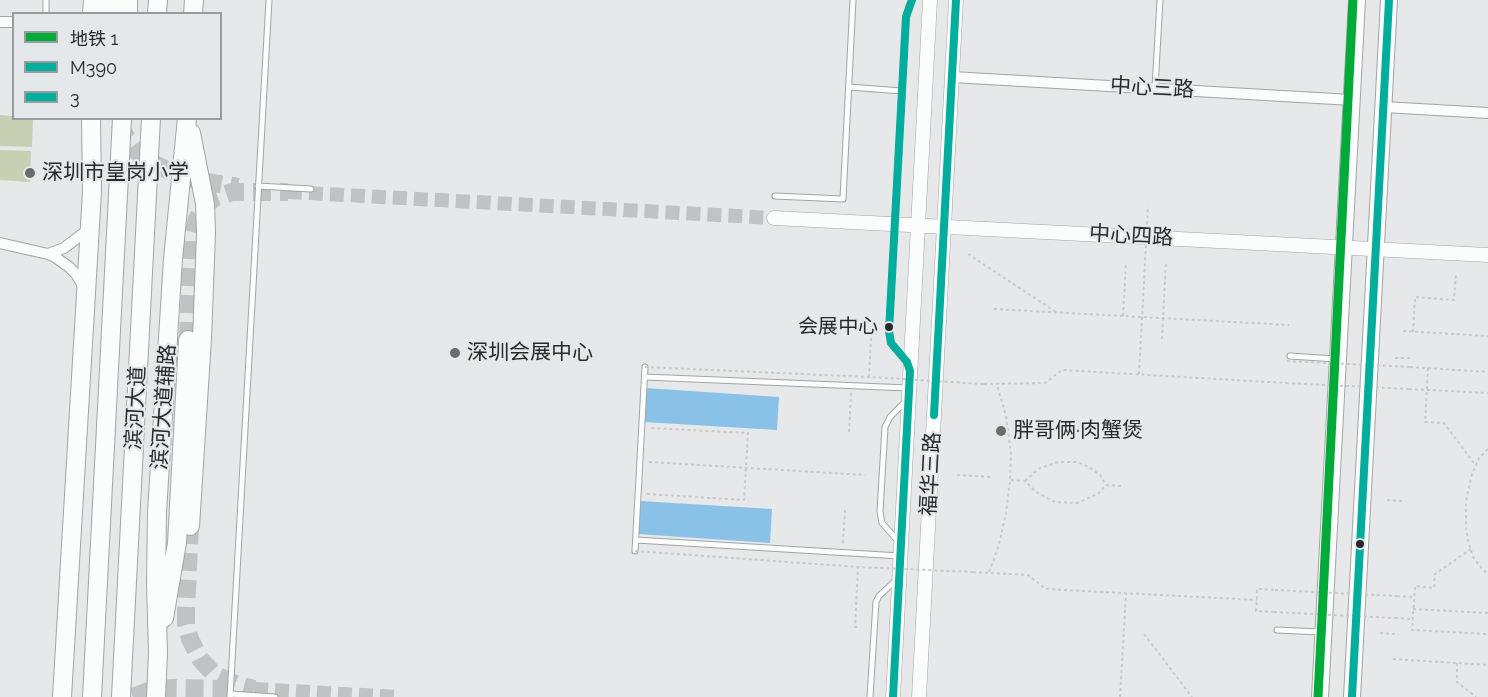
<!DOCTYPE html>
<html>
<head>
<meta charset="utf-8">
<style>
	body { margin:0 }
	#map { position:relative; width:1488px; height:697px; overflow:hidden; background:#e6e8ea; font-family:Raleway,"Noto Sans SC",sans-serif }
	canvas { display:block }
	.legend { position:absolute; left:12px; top:12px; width:210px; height:108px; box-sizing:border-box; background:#e5e8eb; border:2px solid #999c9e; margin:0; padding:8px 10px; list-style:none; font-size:18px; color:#27292a }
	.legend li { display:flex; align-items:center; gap:12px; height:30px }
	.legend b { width:30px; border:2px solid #999c9e }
</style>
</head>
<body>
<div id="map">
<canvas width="1488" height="697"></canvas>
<ul class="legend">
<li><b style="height:8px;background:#00ab39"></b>地铁 1</li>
<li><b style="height:8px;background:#01ad9c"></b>M390</li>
<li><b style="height:8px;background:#01ad9c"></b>3</li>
</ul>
</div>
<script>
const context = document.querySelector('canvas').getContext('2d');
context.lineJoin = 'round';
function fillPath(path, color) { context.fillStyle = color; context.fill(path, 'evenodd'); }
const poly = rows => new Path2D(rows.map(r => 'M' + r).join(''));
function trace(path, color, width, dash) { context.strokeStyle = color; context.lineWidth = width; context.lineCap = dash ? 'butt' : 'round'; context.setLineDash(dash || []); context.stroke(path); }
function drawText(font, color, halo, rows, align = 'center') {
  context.font = font + ' Raleway,"Noto Sans SC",sans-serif'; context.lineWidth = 4.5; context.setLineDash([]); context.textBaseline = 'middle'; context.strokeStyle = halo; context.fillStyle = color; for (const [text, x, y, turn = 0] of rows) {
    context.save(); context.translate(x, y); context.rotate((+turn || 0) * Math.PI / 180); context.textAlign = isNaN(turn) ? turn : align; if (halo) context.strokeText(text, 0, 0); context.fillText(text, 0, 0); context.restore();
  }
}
fillPath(poly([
	[0,115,13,116,14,118,33,119,32,147,0,146],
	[0,150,31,151,30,182,0,180]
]), '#c7d0b2');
fillPath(poly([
	[646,388,779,397,777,430,644,422],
	[640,501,772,509,770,543,638,534]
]), '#89c2e6');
trace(poly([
	[288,192,774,218],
	[254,689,398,697]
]), '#c0c2c4', 14, [14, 7]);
trace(poly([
	[119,123,125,135,137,152,152,163,169,171,196,180,238,187],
	[188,340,192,240,197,219,204,207,214,198,232,192,288,192],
	[190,526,186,611,186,624,190,639,200,659,214,674,235,684,254,689],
	[133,697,151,690,172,688,237,689]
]), '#c0c2c4', 18, [18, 9]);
const service = poly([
	[46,14,46,0],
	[849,87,902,91],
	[1155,88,1160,0],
	[258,186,311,189],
	[775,196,843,199,853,0],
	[1290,356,1336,359],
	[907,362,891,343,889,331,906,17,909,6,912,0],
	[645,377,908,388],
	[636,540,900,556],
	[899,542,882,523,880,511,885,427,890,417,906,401],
	[635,551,645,367],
	[1277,630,1320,632],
	[230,694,275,697],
	[230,697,269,0],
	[870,697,876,602,879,596,897,579]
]);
const minor = poly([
	[0,22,14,22],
	[952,77,1352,100],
	[1384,107,1488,113],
	[0,243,48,254,55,257,69,267,76,274,85,289],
	[48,254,64,248,89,229]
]);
const tertiary = poly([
	[774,218,1488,255],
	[893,697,930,0],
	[919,697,956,0]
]);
const secondary = poly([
	[1320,697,1357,0],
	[1352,697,1389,0]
]);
const primary = poly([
	[92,14,93,0],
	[110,14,111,0],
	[193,14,194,0],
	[190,526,202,339,206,233,205,204,191,133],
	[164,618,177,543,188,340],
	[62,697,92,192,91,118],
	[156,697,158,652,156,584,157,512,173,259,187,118]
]);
const trunk = poly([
	[128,14,128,0],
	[157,14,158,0],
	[92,697,122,118],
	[121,697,151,118]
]);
trace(service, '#a3a4a5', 7);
trace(minor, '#a3a4a5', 12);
trace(tertiary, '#a3a4a5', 15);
trace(secondary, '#a3a4a5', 18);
trace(primary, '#a3a4a5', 20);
trace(trunk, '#a3a4a5', 20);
trace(poly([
	[968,254,1056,312],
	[1165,279,1166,262],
	[994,309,1289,325],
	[1123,316,1126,263],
	[1403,331,1488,336],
	[1413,332,1415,297,1454,300,1456,274],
	[1395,358,1410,358],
	[1410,367,1488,372],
	[1428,368,1425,422,1444,423,1476,466],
	[1139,374,1141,338],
	[869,377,872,319,874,319],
	[984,384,1045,383,1062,370,1286,383],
	[1409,389,1488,393],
	[849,432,851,393],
	[1488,449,1479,458,1472,474,1466,501,1466,527,1468,540,1473,557,1483,570,1488,574],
	[649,462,865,475],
	[957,475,992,477],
	[1011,480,1025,481,1036,492,1055,502,1077,503,1098,494,1106,485],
	[1025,481,1038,469,1058,462,1077,462,1089,467,1100,475,1106,485],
	[1106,485,1122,486],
	[647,494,744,500,748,433,651,428],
	[1387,500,1402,501],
	[843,543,845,510],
	[1471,549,1435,574,1434,588,1415,586,1412,630,1488,634],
	[973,572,1028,575,1046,589,1257,600],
	[989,572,999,545,1006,513,1010,480,1011,453,1006,416,997,385],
	[1397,596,1414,597],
	[1413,609,1488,613],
	[1274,612,1256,611,1257,600,1257,589,1275,590],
	[1395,618,1412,619],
	[857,627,855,627,858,567],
	[1380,633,1395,634],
	[1144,634,1192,697],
	[1393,659,1488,665],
	[1457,663,1457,682,1476,697],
	[1120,697,1126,593]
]), '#c9c9c9', 2, [3, 3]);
trace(service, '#fbfcfc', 5);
trace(minor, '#fbfcfc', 10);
trace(tertiary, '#fbfcfc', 14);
trace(secondary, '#fbfcfc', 16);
trace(primary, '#fbfcfc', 18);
trace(trunk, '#fbfcfc', 18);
trace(poly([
	[1141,338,1148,206],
	[1162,339,1165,279],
	[1287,361,1410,367],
	[645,367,869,377,984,384],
	[1286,383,1409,389],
	[635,551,858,567,973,572],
	[1275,590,1397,596],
	[1274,612,1395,618]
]), '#c9c9c9', 2, [3, 3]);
trace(poly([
	[934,415,956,0],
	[893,697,910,371,907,362,891,343,889,331,906,17,912,0]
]), '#01ad9c', 8);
trace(poly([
	[1352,697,1389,0]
]), '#01ad9c', 8);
trace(poly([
	[1318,697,1353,0]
]), '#00ab39', 9);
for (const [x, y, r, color] of [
	[30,173,6,"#6a6c6d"],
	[889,327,5,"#27292a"],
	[455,353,6,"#6a6c6d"],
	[1001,431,6,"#6a6c6d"],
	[1360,544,5,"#27292a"]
]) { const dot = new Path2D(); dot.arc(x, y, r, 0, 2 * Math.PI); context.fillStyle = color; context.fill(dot); trace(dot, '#e5e8eb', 2); }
drawText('20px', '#27292a', '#e5e8eb', [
	["会展中心",878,327]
], 'right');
drawText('21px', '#27292a', '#e5e8eb', [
	["中心三路",1152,88,3],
	["中心四路",1131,236,3],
	["滨河大道辅路",164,407,-86],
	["滨河大道",136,408,-87],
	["福华三路",931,474,-87]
]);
drawText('21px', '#27292a', '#e5e8eb', [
	["深圳市皇岗小学",42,173],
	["深圳会展中心",467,353],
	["胖哥俩·肉蟹煲",1013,431]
], 'left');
</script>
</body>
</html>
